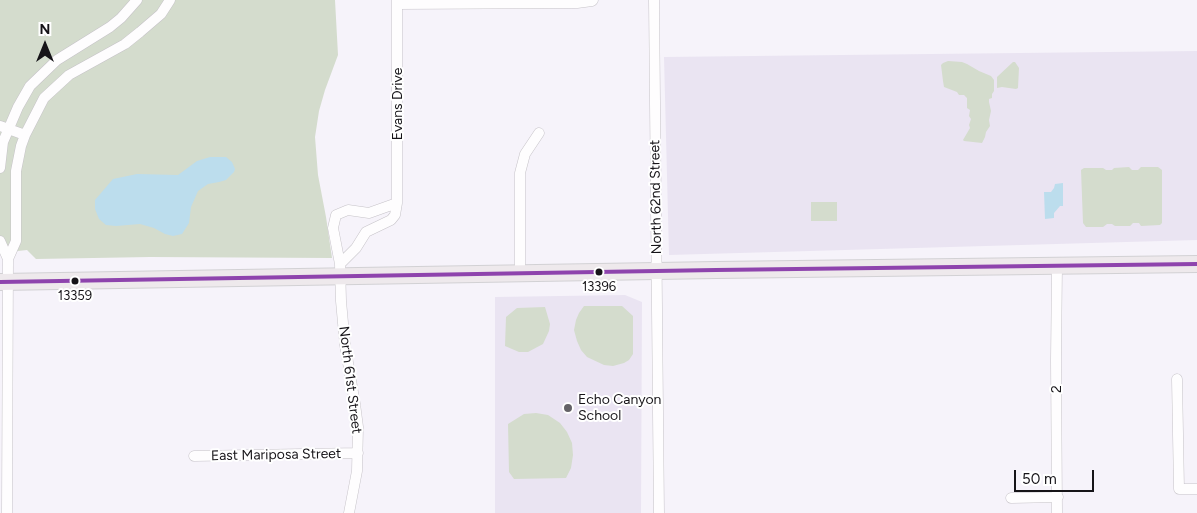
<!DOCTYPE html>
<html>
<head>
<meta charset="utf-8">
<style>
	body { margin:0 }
	#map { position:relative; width:1197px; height:513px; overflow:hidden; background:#f6f3fa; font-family:Figtree,sans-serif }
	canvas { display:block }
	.north { position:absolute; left:20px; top:20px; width:50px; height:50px; -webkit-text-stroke:4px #fff; paint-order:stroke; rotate:0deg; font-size:14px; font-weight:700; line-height:20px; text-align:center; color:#161418 }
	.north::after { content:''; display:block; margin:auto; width:18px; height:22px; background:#161418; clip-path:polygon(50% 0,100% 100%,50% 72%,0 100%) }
	.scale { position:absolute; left:1014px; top:470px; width:80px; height:22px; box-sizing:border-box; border:2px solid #161418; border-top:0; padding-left:6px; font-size:15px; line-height:18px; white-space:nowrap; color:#161418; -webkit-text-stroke:4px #fff; paint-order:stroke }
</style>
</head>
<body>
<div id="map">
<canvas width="1197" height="513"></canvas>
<div class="north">N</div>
<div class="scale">50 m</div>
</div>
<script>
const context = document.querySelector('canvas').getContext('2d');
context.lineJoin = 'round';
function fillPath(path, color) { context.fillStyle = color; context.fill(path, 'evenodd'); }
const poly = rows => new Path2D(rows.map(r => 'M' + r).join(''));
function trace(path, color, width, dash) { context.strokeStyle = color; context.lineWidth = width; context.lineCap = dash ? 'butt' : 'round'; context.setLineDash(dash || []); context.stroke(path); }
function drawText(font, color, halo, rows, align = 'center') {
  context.font = font + ' Figtree,sans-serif'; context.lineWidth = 4; context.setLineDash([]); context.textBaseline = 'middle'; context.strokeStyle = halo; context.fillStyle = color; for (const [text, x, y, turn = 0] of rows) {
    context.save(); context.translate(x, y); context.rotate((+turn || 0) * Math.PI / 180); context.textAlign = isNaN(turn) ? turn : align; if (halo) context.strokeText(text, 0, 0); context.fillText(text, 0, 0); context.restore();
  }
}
fillPath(poly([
	[1197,51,1197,240,669,255,664,57],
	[625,295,642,302,641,513,495,513,495,297]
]), '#eae4f2');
fillPath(poly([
	[0,0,335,0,338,55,325,90,319,111,315,137,318,175,326,217,332,258,150,257,36,259,27,250,0,253],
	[948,61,962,62,967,64,979,71,991,76,994,80,994,91,992,94,992,98,989,99,989,102,991,111,989,120,990,126,986,132,985,137,982,143,964,141,963,140,970,128,969,125,971,119,969,116,970,110,967,108,967,98,964,95,959,95,957,92,944,87,943,81,941,65,943,63],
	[1013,62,1015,62,1019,68,1018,88,1016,89,1002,87,997,88,997,77],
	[1129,167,1132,170,1138,170,1141,167,1158,167,1162,170,1162,223,1160,225,1141,226,1139,223,1133,223,1130,226,1115,226,1112,224,1107,224,1103,227,1086,227,1083,223,1081,170,1084,168,1103,168,1106,170,1112,170,1114,168],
	[811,202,837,202,837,221,811,221],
	[584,306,622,306,633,316,633,354,629,360,624,363,613,366,604,365,587,357,581,350,577,341,574,330,576,320,579,313],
	[545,307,550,324,549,331,543,344,528,352,519,352,505,346,506,317,517,308],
	[536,413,548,415,560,423,567,432,572,443,573,455,571,468,566,478,514,479,509,472,508,424,524,414]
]), '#d4dccd');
fillPath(poly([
	[210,157,226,157,232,162,235,169,234,172,226,180,219,182,208,184,198,191,191,207,189,223,182,234,173,236,165,234,154,228,140,224,116,226,106,225,99,219,95,209,95,200,113,179,137,174,178,175,197,161],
	[1063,183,1063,206,1060,206,1054,213,1054,218,1045,219,1044,192,1051,192,1054,188,1055,184]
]), '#bcdded');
const street = poly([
	[654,0,659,513],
	[397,4,577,3,592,1,593,0],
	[0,126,25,135],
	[0,168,3,142,18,107,30,86,57,60,110,27,121,18,137,0],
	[0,241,8,259],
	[340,264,356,248,366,232,391,220,395,215,397,203,397,0],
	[1057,265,1056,360,1057,513],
	[520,273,520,173,525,154,539,133],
	[1177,379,1179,489,1197,489],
	[194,456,358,453],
	[1011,498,1058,497],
	[7,513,8,259,16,241,16,171,21,146,25,135,44,98,69,75,125,44,140,32,161,14,170,0],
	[349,513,357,471,358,427,355,404,345,345,341,301,340,264,333,228,336,215,348,210,369,213,397,203]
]);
const primary = poly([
	[0,282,716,270,1197,264]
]);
trace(street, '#c6c3c8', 11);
trace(primary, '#d2d1d4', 18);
trace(street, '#fefdfe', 10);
trace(primary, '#eee9ec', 16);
trace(poly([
	[0,282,716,270,1197,264]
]), '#8e44ad', 4);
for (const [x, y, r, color] of [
	[599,272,4.5,"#161418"],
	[75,281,4.5,"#161418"],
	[568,408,5,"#646267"]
]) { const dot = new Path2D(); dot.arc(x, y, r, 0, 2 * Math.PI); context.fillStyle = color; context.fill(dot); trace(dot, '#fff', 2); }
drawText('13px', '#161418', '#fff', [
	["13396",599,287],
	["13359",75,296]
]);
drawText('14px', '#161418', '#fff', [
	["Evans Drive",398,104,-90],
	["North 62nd Street",656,197,-91],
	["North 61st Street",350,380,83],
	["2",1057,389,-90],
	["East Mariposa Street",276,455,-1]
]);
drawText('14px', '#161418', '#fff', [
	["Echo Canyon",578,400],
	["School",578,416]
], 'left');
</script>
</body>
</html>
